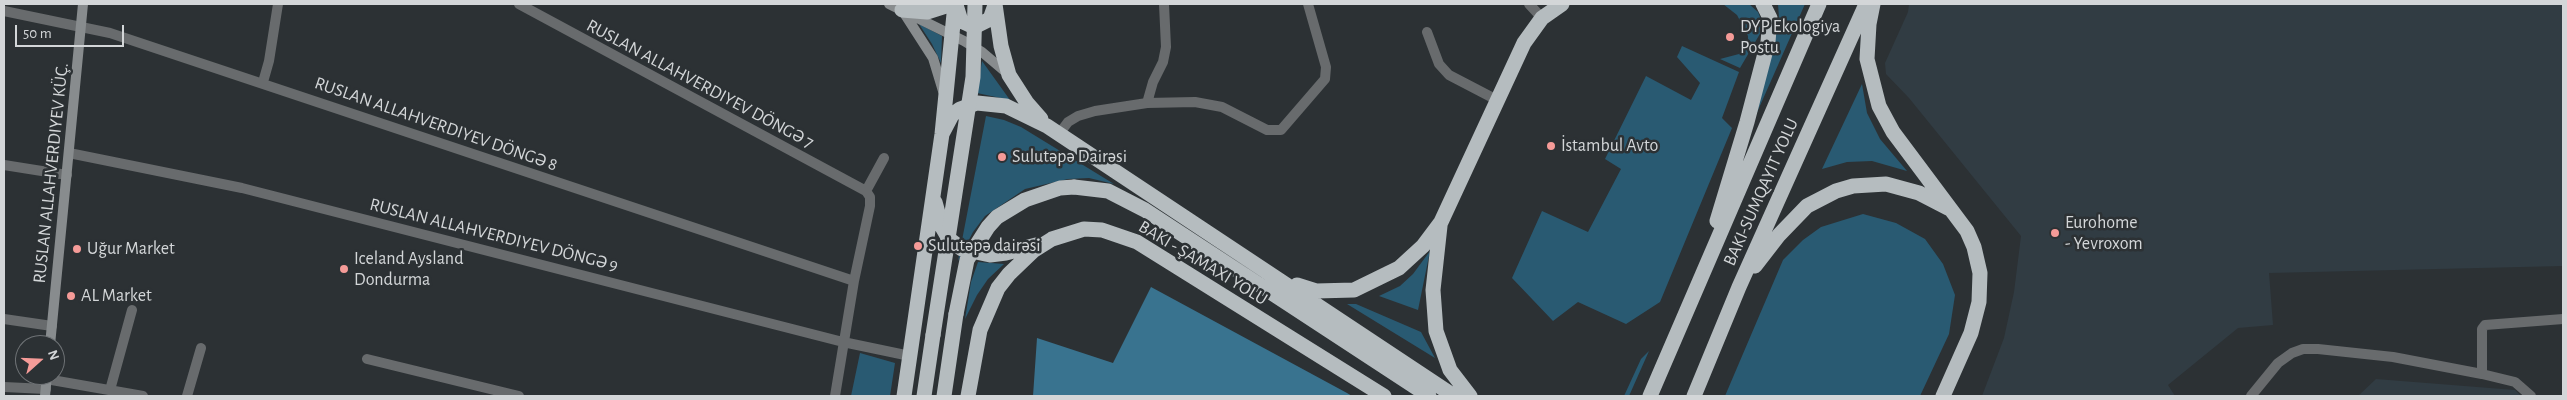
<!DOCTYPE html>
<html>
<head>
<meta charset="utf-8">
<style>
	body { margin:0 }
	#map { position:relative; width:2567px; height:400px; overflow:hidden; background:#2c3134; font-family:"Alegreya Sans",sans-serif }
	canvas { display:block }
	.frame { position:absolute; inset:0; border:5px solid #d3d6d8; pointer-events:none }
	.north { position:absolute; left:15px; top:335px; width:50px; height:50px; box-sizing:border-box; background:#2c3134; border:1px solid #6f7376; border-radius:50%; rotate:70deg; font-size:14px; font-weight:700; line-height:20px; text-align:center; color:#d3d6d8 }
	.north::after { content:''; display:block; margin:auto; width:18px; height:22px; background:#f59b98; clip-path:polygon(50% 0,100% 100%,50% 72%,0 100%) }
	.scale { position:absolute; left:15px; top:25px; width:109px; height:22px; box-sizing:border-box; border:2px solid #d3d6d8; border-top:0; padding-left:6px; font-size:15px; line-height:18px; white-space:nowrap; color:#d3d6d8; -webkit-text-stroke:4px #2c3134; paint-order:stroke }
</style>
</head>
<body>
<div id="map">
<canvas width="2567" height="400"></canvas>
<div class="frame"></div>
<div class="north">N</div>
<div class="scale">50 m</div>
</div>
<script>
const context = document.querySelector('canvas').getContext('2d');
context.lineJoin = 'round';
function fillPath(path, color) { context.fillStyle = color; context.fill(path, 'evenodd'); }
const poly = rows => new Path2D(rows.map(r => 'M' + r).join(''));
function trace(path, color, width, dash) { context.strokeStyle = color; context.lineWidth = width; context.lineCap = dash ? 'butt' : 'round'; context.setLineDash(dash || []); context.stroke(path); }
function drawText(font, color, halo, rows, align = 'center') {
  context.font = font + ' "Alegreya Sans",sans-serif'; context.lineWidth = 5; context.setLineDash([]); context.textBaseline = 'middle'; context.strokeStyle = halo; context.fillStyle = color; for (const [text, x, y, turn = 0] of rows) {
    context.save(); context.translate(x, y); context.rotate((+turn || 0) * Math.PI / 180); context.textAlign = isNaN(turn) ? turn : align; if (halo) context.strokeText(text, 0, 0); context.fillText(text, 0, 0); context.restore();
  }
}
fillPath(poly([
	[1909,4,2563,4,2563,266,2269,273,2273,325,2238,328,2168,385,2175,396,1982,396,2004,338,2014,292,2021,236,1909,98,1886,74,1885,63,1908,12],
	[2376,379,2515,390,2521,396,2358,396]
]), '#313c43');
fillPath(poly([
	[1723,4,1749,4,1758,12,1762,22,1761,32,1740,68,1720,59,1739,54,1748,46,1748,36,1737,15],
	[1778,4,1805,4,1755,117,1779,18],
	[919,24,942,36,941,63,932,44],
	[1682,46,1739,72,1722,118,1732,128,1660,302,1626,324,1578,302,1553,321,1512,278,1542,211,1588,232,1621,169,1605,159,1646,76,1691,100,1700,83,1677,57],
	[982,61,1010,100,977,93],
	[1862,84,1867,113,1880,139,1907,171,1872,161,1847,162,1822,169],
	[986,116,1004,120,1021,127,1114,184,1089,178,1068,179,1025,189,985,216,973,232,958,261],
	[1863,214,1896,223,1925,239,1943,264,1955,295,1949,334,1920,396,1725,396,1783,260,1803,240,1821,227],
	[1430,251,1418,310,1379,296,1400,286,1413,274],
	[978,262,1004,264,988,279,977,295,965,319,971,282],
	[1347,304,1356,304,1421,332,1435,358],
	[1649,351,1629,396,1624,396,1641,359],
	[860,353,895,363,890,396,851,396]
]), '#295a72');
fillPath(poly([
	[1151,287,1347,393,1352,396,1033,396,1037,338,1113,363]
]), '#39738f');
trace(poly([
	[519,4,866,191,870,197,870,206,854,281,835,396],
	[1529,4,1542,18],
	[4,11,110,33,854,281],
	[1427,32,1439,64,1449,75,1497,100],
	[263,82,269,61,278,4],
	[1147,103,1195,102,1222,107,1267,130,1281,130,1325,79,1326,67,1308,4],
	[1059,134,1068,122,1078,116,1095,111,1147,103,1153,82,1163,62,1166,47,1164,4],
	[69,153,242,188,843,342,910,356],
	[4,165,67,175],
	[866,191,884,158],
	[4,319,52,326],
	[367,359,519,396],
	[2482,374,2482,329,2485,325,2563,319],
	[46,379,143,396],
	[4,387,46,389],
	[110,390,132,310],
	[187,396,201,348],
	[2251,396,2278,363,2292,353,2303,349,2318,349,2393,357,2482,374,2515,382,2531,396]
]), '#686b6d', 10);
trace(poly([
	[889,4,964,41,982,52,1008,74],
	[904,13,933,58,943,91],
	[50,345,83,4],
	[45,396,47,375]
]), '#888c8e', 10);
trace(poly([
	[995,4,1001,46,1009,75,1027,103,1041,119],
	[1873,4,1869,24,1867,59,1879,106,1893,132,1967,231,1974,247,1980,273,1979,302,1971,333,1943,396],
	[956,5,961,21,974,27,990,19,995,5],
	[902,10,927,12,952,4],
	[942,134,952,115,960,109,977,103,1006,106,1047,126,1454,396],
	[1074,187,1108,191,1145,210,1429,396],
	[935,202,942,227,949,239,962,249,990,255,1006,253,1036,245],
	[1717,221,1747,122,1768,42,1770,18,1763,4],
	[1440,226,1433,290,1436,331,1450,370,1470,396],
	[1755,266,1779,235,1807,206,1836,191,1853,186,1886,184,1919,193,1948,208],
	[1297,285,1316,291,1354,290,1399,268,1423,246,1441,222,1524,43,1542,18,1562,4],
	[904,396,942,134,955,4],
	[924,396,933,335],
	[944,396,956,314],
	[968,396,980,330,998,288,1009,274,1033,251,1052,239,1084,229,1102,230,1137,242,1384,396],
	[1650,396,1819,4],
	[1694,396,1739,287,1866,4]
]), '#b5bcbf', 15);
trace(poly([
	[956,314,967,260,988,227,997,217,1025,200,1060,188,1074,187],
	[933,335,973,77,975,4]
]), '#b5bcbf', 15);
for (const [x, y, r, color] of [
	[1730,37,5,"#f59b98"],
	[1551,146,5,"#f59b98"],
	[1002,157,5,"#f59b98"],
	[2055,233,5,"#f59b98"],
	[918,246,5,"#f59b98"],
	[77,249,5,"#f59b98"],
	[344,269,5,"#f59b98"],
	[71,296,5,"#f59b98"]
]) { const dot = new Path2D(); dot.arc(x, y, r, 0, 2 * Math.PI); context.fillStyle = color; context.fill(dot); trace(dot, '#2c3134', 2); }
drawText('18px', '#d3d6d8', '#2c3134', [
	["DYP Ekologiya",1740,27],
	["Postu",1740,48],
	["İstambul Avto",1561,146],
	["Sulutəpə Dairəsi",1012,157],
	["Eurohome",2065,223],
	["- Yevroxom",2065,244],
	["Sulutəpə dairəsi",928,246],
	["Uğur Market",87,249],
	["Iceland Aysland",354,259],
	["Dondurma",354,280],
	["AL Market",81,296]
], 'left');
drawText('18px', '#d3d6d8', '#2c3134', [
	["RUSLAN ALLAHVERDIYEV DÖNGƏ 7",700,84,28],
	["RUSLAN ALLAHVERDIYEV DÖNGƏ 8",436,124,19],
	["RUSLAN ALLAHVERDIYEV KÜÇ.",51,173,-84],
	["BAKI-SUMQAYIT YOLU",1761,192,-66],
	["RUSLAN ALLAHVERDIYEV DÖNGƏ 9",494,235,14],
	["BAKI - ŞAMAXI YOLU",1203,263,31]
]);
</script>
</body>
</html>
